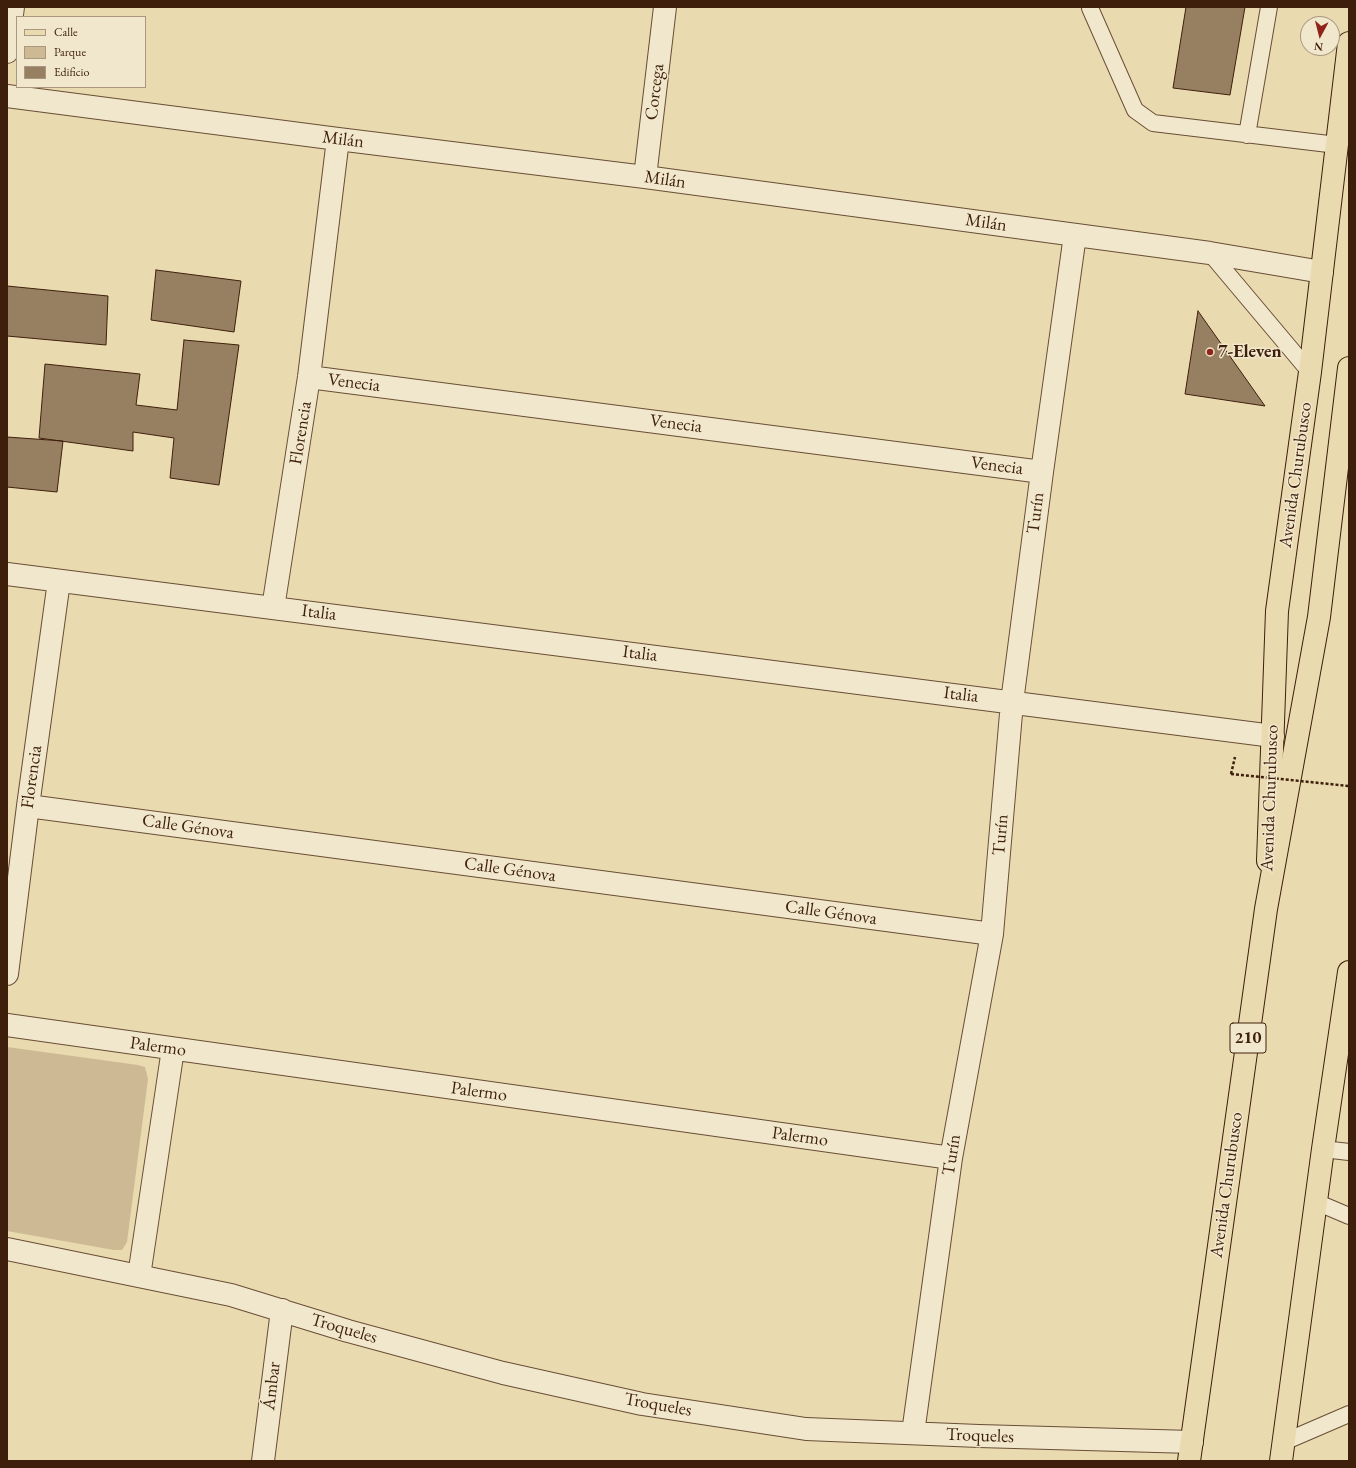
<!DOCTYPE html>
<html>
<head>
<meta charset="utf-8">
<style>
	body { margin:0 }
	#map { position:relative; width:1356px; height:1468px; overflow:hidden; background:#eadab0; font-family:"EB Garamond",serif }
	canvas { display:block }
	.frame { position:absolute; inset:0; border:8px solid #3e1f0c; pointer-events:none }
	.legend { position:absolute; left:16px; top:16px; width:130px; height:72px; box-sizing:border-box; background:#f1e7cc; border:1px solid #a9977f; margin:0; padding:5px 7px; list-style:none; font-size:12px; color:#3e1f0c }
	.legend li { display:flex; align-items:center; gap:8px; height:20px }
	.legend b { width:20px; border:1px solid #a9977f }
	.north { position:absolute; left:1300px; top:16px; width:40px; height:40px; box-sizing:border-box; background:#f1e7cc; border:1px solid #a9977f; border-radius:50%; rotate:187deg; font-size:11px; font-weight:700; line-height:16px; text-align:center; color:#3e1f0c }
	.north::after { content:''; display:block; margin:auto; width:14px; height:18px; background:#8f2418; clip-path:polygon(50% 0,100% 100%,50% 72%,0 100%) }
</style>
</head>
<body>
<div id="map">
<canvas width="1356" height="1468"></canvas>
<div class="frame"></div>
<ul class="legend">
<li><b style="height:5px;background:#eadab0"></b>Calle</li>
<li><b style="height:11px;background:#cdba94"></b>Parque</li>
<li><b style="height:11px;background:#978061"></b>Edificio</li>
</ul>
<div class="north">N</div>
</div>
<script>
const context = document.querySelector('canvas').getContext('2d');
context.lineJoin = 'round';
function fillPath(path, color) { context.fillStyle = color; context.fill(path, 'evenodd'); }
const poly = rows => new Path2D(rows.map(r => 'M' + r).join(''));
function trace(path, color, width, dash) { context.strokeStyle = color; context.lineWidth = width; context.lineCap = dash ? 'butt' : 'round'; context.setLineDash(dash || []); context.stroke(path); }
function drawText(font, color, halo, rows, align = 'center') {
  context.font = font + ' "EB Garamond",serif'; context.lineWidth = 3; context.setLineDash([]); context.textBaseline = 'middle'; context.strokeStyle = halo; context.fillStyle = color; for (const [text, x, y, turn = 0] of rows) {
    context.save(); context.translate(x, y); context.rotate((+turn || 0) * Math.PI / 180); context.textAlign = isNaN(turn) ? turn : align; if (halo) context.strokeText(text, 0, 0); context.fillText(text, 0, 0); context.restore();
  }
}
fillPath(poly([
	[7,1047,138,1065,145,1067,148,1079,127,1242,122,1250,114,1250,7,1231]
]), '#cdba94');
const building = poly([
	[1186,7,1245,7,1230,95,1173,88,1186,7],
	[156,270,241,281,234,332,151,320,156,270],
	[7,286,108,296,106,345,7,336,7,286],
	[1198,311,1265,406,1185,394,1198,311],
	[184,340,239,345,219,485,170,478,174,438,133,432,133,451,39,438,45,364,140,374,136,405,177,410,184,340],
	[7,437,63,441,57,492,7,487,7,437]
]);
fillPath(building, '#978061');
trace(building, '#3e1f0c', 1);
const service = poly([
	[1090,8,1135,110,1153,123,1337,145],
	[1247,135,1269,7],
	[1210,253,1310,372],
	[1323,1149,1349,1152],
	[1316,1202,1349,1216],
	[1284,1442,1349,1414]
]);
const minor = poly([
	[7,52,13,7],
	[7,96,338,139,645,177,1210,253,1322,272],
	[645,177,665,7],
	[309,377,1042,472],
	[7,574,1273,736],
	[273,608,309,377,338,139],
	[28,806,992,934],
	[7,974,28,806,59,581],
	[7,1025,951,1158],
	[7,1249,231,1295,348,1331,503,1373,642,1404,806,1429,979,1436,1192,1442],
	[139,1276,173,1049],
	[913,1433,951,1158,992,934,1012,702,1042,472,1075,235],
	[263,1461,282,1310]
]);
const primary = poly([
	[1268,861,1277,611,1310,372,1349,43]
]);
const trunk = poly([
	[1189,1461,1266,909,1319,617,1349,368],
	[1281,1461,1323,1149,1349,972]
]);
trace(service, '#694e35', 18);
trace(minor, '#694e35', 24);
trace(primary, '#3e1f0c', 24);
trace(trunk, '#3e1f0c', 24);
trace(poly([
	[1231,774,1235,757]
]), '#3e1f0c', 2.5, [3, 2]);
trace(service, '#f1e7cc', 16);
trace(minor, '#f1e7cc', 22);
trace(primary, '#eadab0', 22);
trace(trunk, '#eadab0', 22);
trace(poly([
	[1231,774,1349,786]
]), '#3e1f0c', 2.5, [3, 2]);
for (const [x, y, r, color] of [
	[1210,352,4,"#8f2418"]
]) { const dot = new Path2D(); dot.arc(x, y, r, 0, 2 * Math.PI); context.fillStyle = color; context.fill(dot); trace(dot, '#f1e7cc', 1.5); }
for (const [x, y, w] of [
	[1248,1038,36]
]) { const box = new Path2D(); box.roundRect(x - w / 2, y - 15, w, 30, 3); context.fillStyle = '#f1e7cc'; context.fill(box); trace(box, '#3e1f0c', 1); }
drawText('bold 17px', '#3e1f0c', null, [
	["210",1248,1038]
]);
drawText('18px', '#3e1f0c', '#f1e7cc', [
	["Corcega",655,92,-83],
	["Milán",343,140,7],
	["Milán",665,180,8],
	["Milán",986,223,8],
	["Venecia",354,383,7],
	["Venecia",676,424,7],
	["Florencia",301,433,-81],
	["Venecia",997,466,7],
	["Avenida Churubusco",1296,475,-82],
	["Turín",1036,513,-83],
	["Italia",319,613,7],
	["Italia",640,654,7],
	["Italia",961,695,7],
	["Florencia",32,777,-82],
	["Avenida Churubusco",1270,798,-88],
	["Calle Génova",188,827,8],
	["Turín",1001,835,-85],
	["Calle Génova",510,870,8],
	["Calle Génova",831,913,8],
	["Palermo",158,1047,8],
	["Palermo",479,1092,8],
	["Palermo",800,1137,8],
	["Turín",952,1155,-81],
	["Avenida Churubusco",1227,1185,-82],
	["Troqueles",344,1329,16],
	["Ámbar",272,1386,-83],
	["Troqueles",658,1405,10],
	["Troqueles",980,1436,2]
]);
drawText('bold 18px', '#3e1f0c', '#f1e7cc', [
	["7-Eleven",1218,352]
], 'left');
</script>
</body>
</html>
